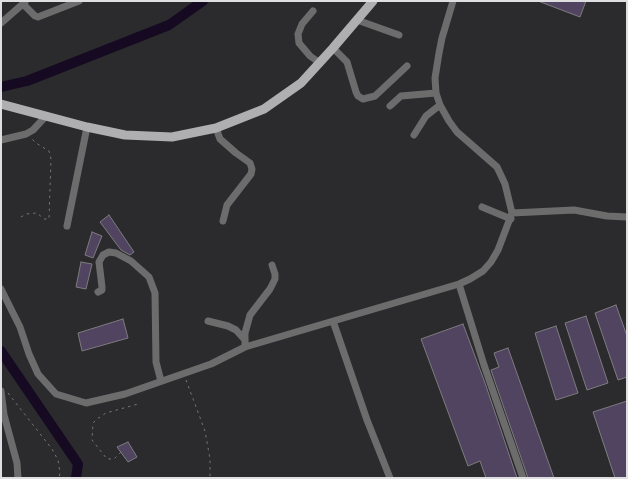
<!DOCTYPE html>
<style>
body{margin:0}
#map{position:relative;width:628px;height:479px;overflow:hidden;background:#2b2a2c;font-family:Signika,sans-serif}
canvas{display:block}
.frame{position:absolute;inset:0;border:2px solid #dfdee0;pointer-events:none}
</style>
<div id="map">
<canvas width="628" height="479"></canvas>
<div class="frame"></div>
</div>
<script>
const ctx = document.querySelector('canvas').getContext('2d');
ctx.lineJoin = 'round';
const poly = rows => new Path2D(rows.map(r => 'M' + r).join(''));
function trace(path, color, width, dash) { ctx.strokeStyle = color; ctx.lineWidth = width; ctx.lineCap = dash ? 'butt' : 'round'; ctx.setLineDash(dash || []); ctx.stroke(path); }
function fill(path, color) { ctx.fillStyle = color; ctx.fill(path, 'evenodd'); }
trace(poly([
 [1,87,27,81,169,25,203,1],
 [1,351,78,464,76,478]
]), '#160a22', 10);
const building = poly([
 [538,1,586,1,580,17,538,1],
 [109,215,134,252,130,255,121,250,100,222,109,215],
 [92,232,102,236,93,258,85,255,92,232],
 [81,262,92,264,86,289,76,287,81,262],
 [616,305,627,336,627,377,618,380,595,313,616,305],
 [586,316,608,383,587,390,565,323,586,316],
 [123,319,128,338,82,351,78,333,123,319],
 [463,324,485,383,517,478,486,478,480,461,468,466,421,339,463,324],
 [556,326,578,393,556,400,535,333,556,326],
 [508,348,554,478,528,478,491,370,499,367,494,353,508,348],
 [627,401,627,478,615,478,593,412,627,401],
 [128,442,137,457,128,462,117,447,128,442]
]);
fill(building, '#514460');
trace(building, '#7d7c7f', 1);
trace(poly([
 [21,217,26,214,37,213,44,219,49,219,51,159,49,151,36,143,31,138],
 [186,380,205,431,210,459,210,478],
 [8,393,52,449,58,460,60,473,59,478],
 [121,452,114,459,107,459,92,440,93,423,97,419,106,413,138,404]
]), '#777678', 1, [2.5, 4]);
trace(poly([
 [23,4,35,16,38,17,79,1],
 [313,11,302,24,298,34,299,43,310,56,320,63],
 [357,20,399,35],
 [1,23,25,2],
 [333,48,347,62,356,92,358,96,363,99,375,96,407,66],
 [390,106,401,96,436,93],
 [216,128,220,139,236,153,250,163,252,169,251,174,227,205,223,221],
 [414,135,426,116,440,105],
 [1,140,26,134,33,130,46,116],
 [482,207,511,219],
 [512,213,574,210,607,216,627,217],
 [67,226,87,127],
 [459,284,484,365,523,478],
 [1,289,20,327,29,354,38,374,56,394,86,403,125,394,211,364,245,347,459,284,470,279,483,271,491,262,498,250,512,213,505,184,497,167,457,132,449,121,440,105,436,93,435,78,439,53,442,38,453,1],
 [98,292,102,290,102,287,99,262,103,255,109,252,116,253,131,261,149,277,155,293,156,362,161,381],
 [208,321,228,326,236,330,245,340],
 [333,321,367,420,390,478],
 [245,347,245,333,250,315,270,289,275,279,275,274,272,265],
 [1,391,4,415,17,463,18,478]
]), '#6d6c6d', 7);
trace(poly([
 [1,104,87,127,125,135,172,137,216,128,264,109,301,83,333,48,373,1]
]), '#afaeb0', 9);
</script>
